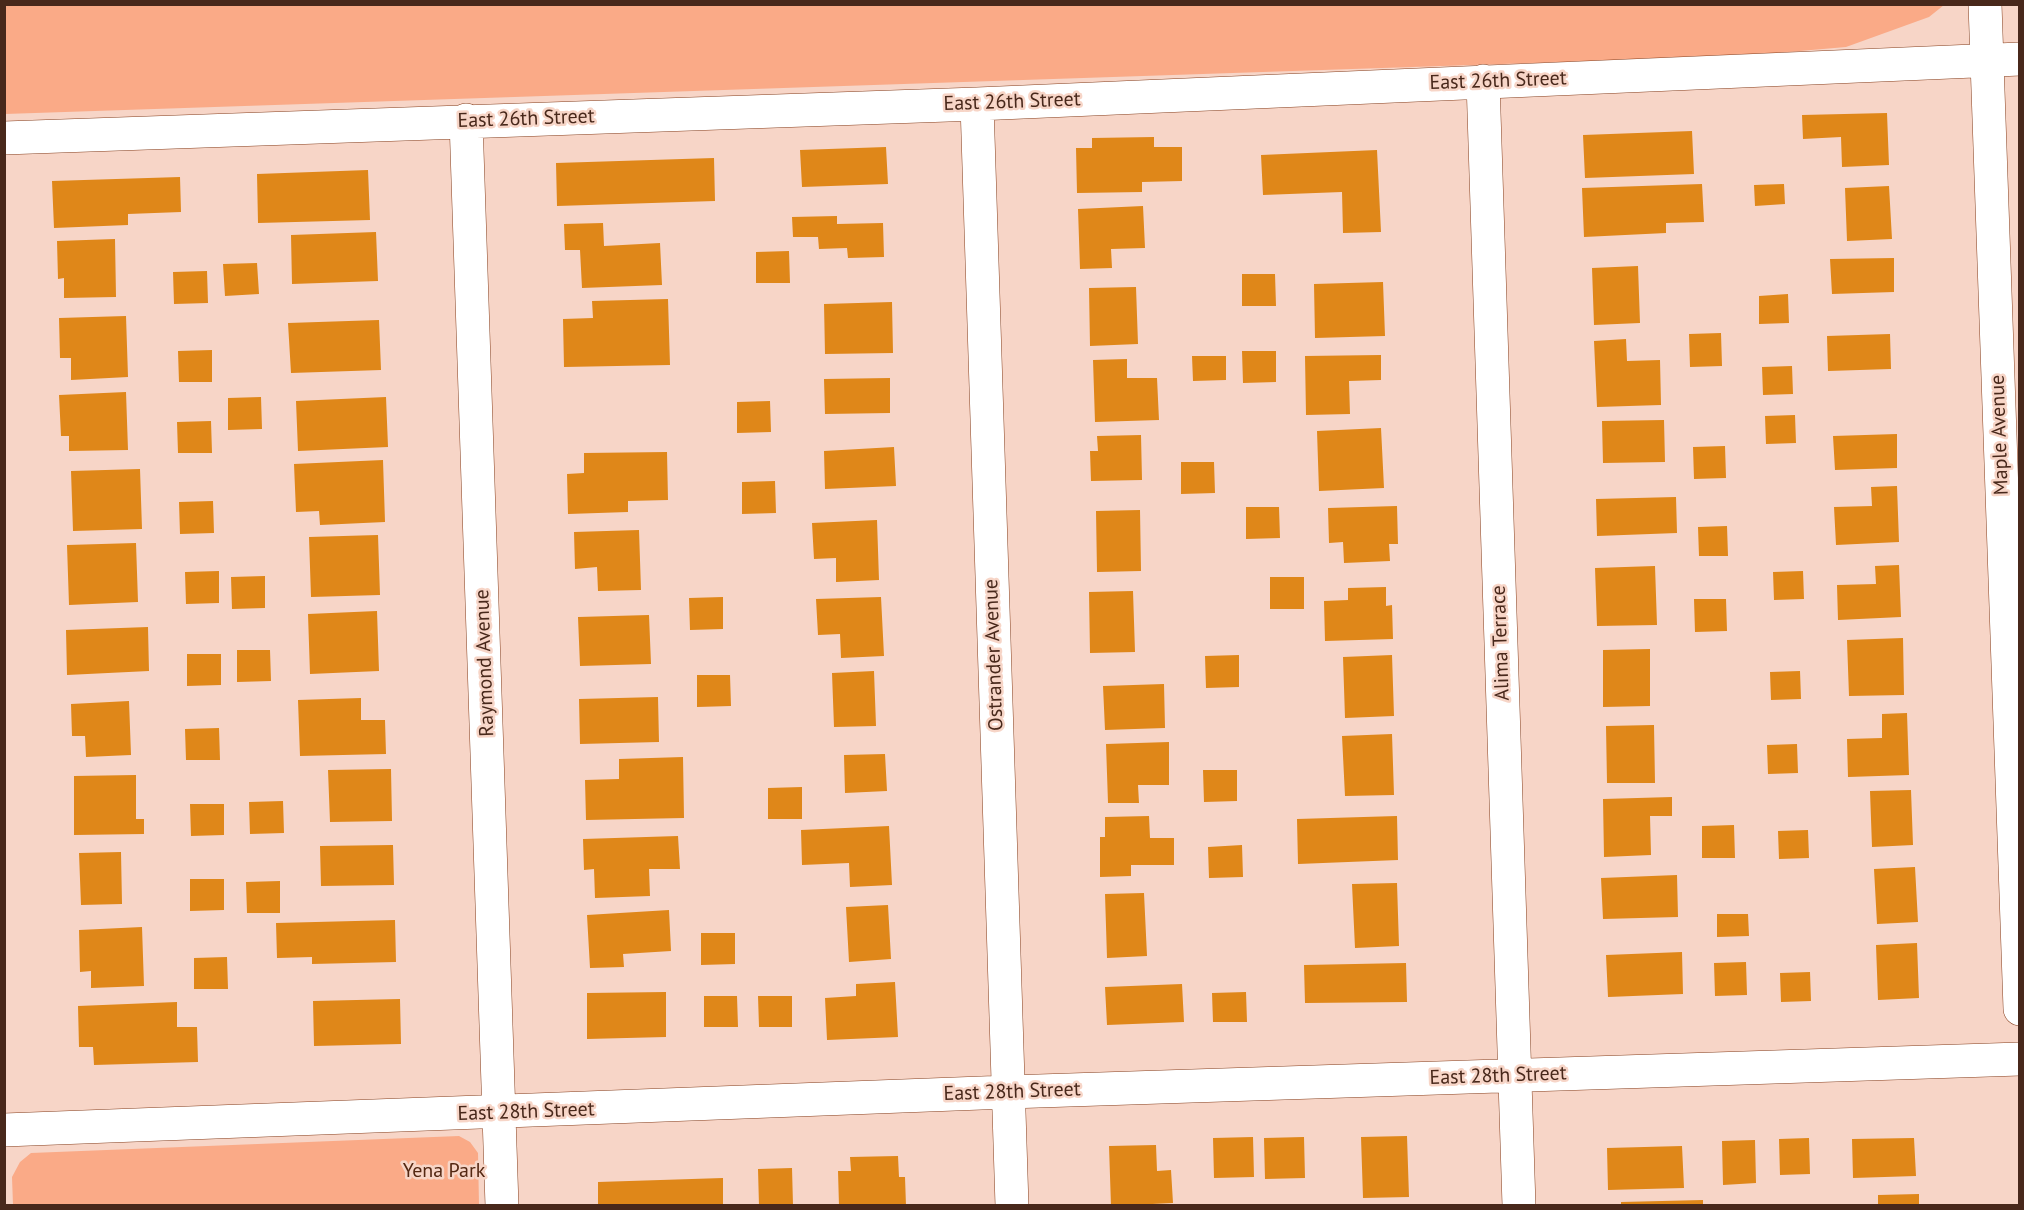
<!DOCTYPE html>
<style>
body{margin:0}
#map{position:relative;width:2024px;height:1210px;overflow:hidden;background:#f7d5c7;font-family:"PT Sans",sans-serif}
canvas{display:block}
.frame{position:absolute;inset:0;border:6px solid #48281b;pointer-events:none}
</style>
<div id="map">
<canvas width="2024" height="1210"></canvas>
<div class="frame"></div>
</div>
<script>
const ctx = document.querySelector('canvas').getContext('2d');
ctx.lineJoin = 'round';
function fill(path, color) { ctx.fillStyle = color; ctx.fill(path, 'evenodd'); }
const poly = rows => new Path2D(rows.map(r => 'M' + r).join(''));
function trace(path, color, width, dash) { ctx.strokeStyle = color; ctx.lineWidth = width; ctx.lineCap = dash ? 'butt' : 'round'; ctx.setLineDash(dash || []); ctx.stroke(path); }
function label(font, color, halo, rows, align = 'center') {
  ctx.font = font + ' "PT Sans",sans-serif'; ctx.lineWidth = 5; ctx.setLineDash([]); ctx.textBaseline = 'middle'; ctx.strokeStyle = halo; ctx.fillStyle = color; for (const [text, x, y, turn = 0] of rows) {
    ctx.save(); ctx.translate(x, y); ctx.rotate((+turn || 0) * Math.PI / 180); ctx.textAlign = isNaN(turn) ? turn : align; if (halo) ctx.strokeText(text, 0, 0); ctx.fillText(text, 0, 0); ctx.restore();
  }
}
fill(poly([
 [4,5,1944,5,1929,17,1846,47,1742,56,5,114],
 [459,1136,470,1142,478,1153,479,1205,13,1205,12,1177,20,1162,31,1153]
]), '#faaa87');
fill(poly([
 [1887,113,1889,165,1842,167,1841,137,1803,139,1802,115],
 [1692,131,1694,174,1585,178,1583,135],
 [1154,137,1154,147,1182,147,1182,181,1142,182,1142,192,1077,193,1076,148,1092,148,1092,138],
 [886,147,888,184,802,187,800,150],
 [1377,150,1381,232,1343,233,1342,192,1263,195,1261,155],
 [714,158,715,201,557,206,556,163],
 [368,170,370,220,258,223,257,174],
 [180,177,181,212,128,214,128,225,54,228,52,181],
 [1702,184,1704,222,1666,223,1666,233,1584,237,1582,188],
 [1784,184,1785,204,1755,206,1754,185],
 [1889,186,1892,239,1847,241,1845,188],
 [1143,206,1145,248,1111,249,1112,268,1080,269,1078,209],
 [837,216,837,224,883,223,884,257,848,258,847,248,819,249,818,237,793,237,792,217],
 [603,223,604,246,660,243,662,285,582,288,580,250,565,250,564,224],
 [376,232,378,281,292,284,291,235],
 [115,239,116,297,64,298,64,278,58,279,57,241],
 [789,251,790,283,756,283,756,252],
 [1894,258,1894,292,1832,294,1830,259],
 [257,263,259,294,225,296,223,264],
 [1638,266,1640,323,1594,325,1592,268],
 [207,271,208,303,174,304,173,272],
 [1242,274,1275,274,1276,306,1242,306],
 [1383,282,1385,336,1315,338,1314,284],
 [1136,287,1138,344,1090,346,1089,288],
 [1788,294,1789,323,1759,324,1759,296],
 [668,299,670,365,564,367,563,319,593,318,592,301],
 [892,302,893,353,825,354,824,304],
 [126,316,128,377,71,380,71,358,60,358,59,318],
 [379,320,381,370,291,373,288,323],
 [1721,333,1722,366,1690,367,1689,334],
 [1890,334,1891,369,1828,371,1827,336],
 [1626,339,1627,361,1660,360,1661,405,1597,407,1594,341],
 [212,350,212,382,179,382,178,351],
 [1242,351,1276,351,1276,382,1243,383],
 [1381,355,1381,380,1349,381,1350,414,1306,415,1305,356],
 [1192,356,1226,356,1226,380,1193,381],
 [1127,359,1127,378,1157,378,1159,420,1095,422,1093,360],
 [1792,366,1793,394,1763,395,1762,367],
 [890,378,890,413,825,414,824,379],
 [126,392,128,450,69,451,69,436,61,436,59,395],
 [261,397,262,429,228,430,228,398],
 [386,397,388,447,298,451,296,401],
 [770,401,771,432,737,433,737,402],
 [1795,415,1796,443,1766,444,1765,416],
 [1664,420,1665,462,1603,463,1602,421],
 [211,421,212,453,178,453,177,422],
 [1381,428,1384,488,1319,491,1317,431],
 [1897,434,1897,468,1835,470,1833,436],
 [1141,435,1142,480,1091,481,1090,451,1098,451,1097,436],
 [1725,446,1726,478,1694,479,1693,447],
 [894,447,896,486,825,489,824,451],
 [667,452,668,500,628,501,628,512,568,514,567,474,584,473,584,453],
 [383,460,385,522,320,525,319,511,296,512,294,464],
 [1181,462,1214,462,1215,493,1181,494],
 [140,469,142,529,73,531,71,471],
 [775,481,776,513,742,514,742,482],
 [1897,486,1899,542,1836,545,1834,507,1872,506,1871,487],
 [1676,497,1677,533,1597,536,1596,499],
 [213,501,214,533,180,534,179,502],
 [1397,506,1398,544,1389,544,1390,561,1344,563,1343,542,1329,543,1328,508],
 [1246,507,1279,507,1280,538,1246,539],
 [1140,510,1141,571,1097,572,1096,511],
 [877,520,879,580,836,582,836,558,814,559,812,523],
 [1727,526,1728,556,1699,556,1698,527],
 [639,530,641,590,598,591,597,567,575,569,574,532],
 [378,535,380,595,311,597,309,537],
 [136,543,138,602,69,605,67,545],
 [1899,565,1901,617,1838,620,1837,585,1876,584,1875,566],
 [1655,566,1657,625,1597,626,1595,568],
 [219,571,219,603,186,604,185,572],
 [1803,571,1804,599,1774,600,1773,572],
 [265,576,265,608,232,609,231,577],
 [1270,577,1304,577,1304,609,1270,609],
 [1386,587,1386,606,1392,605,1393,639,1325,641,1324,601,1348,600,1348,588],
 [1133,591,1135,652,1090,653,1089,592],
 [723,597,723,629,690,630,689,598],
 [881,597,884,656,841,658,840,634,818,635,816,599],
 [1694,599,1726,599,1727,631,1695,632],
 [377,611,379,671,310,674,308,614],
 [649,615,651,664,580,666,578,617],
 [148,627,149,671,67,675,66,630],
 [1903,638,1904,695,1849,696,1847,640],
 [1650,649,1650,706,1603,707,1603,650],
 [237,650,270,650,271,681,237,682],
 [187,654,221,654,221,685,187,686],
 [1239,655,1239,687,1206,688,1205,656],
 [1392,655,1394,716,1345,718,1343,657],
 [874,671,876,726,834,727,832,673],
 [1800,671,1801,699,1771,700,1770,672],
 [697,675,730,675,731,706,697,707],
 [1164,684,1165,728,1105,730,1103,686],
 [658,697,659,742,580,744,579,699],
 [361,698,361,720,385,720,386,754,300,756,298,700],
 [129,701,131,755,86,757,85,736,72,736,71,704],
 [1907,713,1909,775,1848,777,1847,739,1882,738,1882,714],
 [1654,725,1655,783,1607,783,1606,726],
 [219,728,220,760,186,760,185,729],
 [1392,734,1394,795,1345,796,1342,736],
 [1169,742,1169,785,1138,785,1139,803,1108,803,1106,744],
 [1797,744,1798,773,1768,774,1767,745],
 [885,754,887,791,845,793,844,755],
 [683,757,684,818,586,820,585,780,619,779,619,759],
 [391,769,392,821,330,822,328,770],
 [1203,770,1237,770,1237,801,1204,802],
 [136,775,136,819,144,819,144,834,74,835,74,776],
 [802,787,802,819,768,819,768,788],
 [1911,790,1913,845,1872,847,1870,791],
 [1672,797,1672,816,1650,816,1651,855,1604,857,1603,799],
 [283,801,284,833,250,834,249,802],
 [190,804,224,804,224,835,191,836],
 [1149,816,1150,838,1174,838,1174,865,1131,865,1131,876,1100,877,1100,837,1105,837,1105,817],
 [1397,816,1398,860,1298,864,1297,819],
 [1734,825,1735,858,1702,858,1702,826],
 [889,826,892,885,850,887,849,863,802,865,801,830],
 [1808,830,1809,858,1779,859,1778,831],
 [678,836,680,869,649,869,650,896,595,898,594,869,584,870,583,839],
 [393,845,394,885,321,886,320,846],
 [1242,845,1243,877,1209,878,1208,847],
 [121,852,122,904,81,905,79,853],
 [1915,867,1918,922,1877,924,1874,869],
 [1677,875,1678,917,1603,919,1601,878],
 [190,879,224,879,224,910,190,911],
 [280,881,280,913,247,913,246,882],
 [1397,883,1399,946,1355,948,1352,884],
 [1144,893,1147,956,1107,958,1105,894],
 [888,905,891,959,849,962,846,907],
 [669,910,671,951,623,954,624,967,590,968,587,915],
 [1717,914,1748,914,1749,936,1717,937],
 [395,920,396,962,312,964,312,957,277,958,276,923],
 [142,927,144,986,91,988,91,971,80,972,79,930],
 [701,933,735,933,735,964,701,965],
 [1917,943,1919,998,1878,1000,1876,945],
 [1682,952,1683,994,1608,997,1606,955],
 [227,957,228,989,194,989,194,958],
 [1746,962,1747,995,1715,996,1714,963],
 [1406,963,1407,1002,1305,1003,1304,965],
 [1810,972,1811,1001,1781,1002,1780,973],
 [895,982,898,1037,827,1040,825,998,856,996,856,984],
 [1182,984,1184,1022,1107,1025,1105,987],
 [666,992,666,1037,587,1039,587,993],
 [1246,992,1247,1022,1213,1022,1212,993],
 [704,996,737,996,738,1027,704,1027],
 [758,996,792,996,792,1027,759,1027],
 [400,999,401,1044,314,1046,313,1001],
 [177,1002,177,1027,197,1027,198,1062,94,1065,93,1047,79,1047,78,1006],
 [1407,1136,1409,1197,1363,1198,1361,1137],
 [1253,1137,1254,1177,1214,1178,1213,1138],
 [1304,1137,1305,1178,1265,1179,1264,1138],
 [1809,1138,1810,1174,1780,1175,1779,1139],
 [1914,1138,1916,1176,1853,1178,1852,1139],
 [1755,1140,1756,1183,1723,1185,1722,1141],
 [1156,1145,1157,1171,1171,1170,1173,1203,1111,1206,1109,1146],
 [1682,1146,1684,1188,1608,1190,1607,1148],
 [898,1156,899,1177,905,1177,906,1206,839,1206,838,1171,851,1171,850,1157],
 [792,1168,793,1205,759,1206,758,1169],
 [723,1178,723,1206,598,1206,598,1182],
 [1919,1194,1919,1206,1878,1206,1878,1195],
 [1703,1200,1703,1206,1621,1206,1621,1202]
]), '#df8719');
const minor = poly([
 [1985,4,2020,1009],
 [1483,81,1519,1206],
 [977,104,1012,1206],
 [466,120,502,1206],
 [4,138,977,104,2020,59],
 [4,1130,1008,1092,2020,1059]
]);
trace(minor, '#87401f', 34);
trace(minor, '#fff', 33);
label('20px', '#48281b', '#f7d5c7', [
 ["East 26th Street",1498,81,-2],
 ["East 26th Street",1012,102,-2],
 ["East 26th Street",526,119,-2],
 ["Maple Avenue",2000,435,-92],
 ["Alima Terrace",1501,643,-92],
 ["Ostrander Avenue",994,655,-92],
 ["Raymond Avenue",485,663,-92],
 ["East 28th Street",1498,1076,-2],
 ["East 28th Street",1012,1092,-2],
 ["East 28th Street",526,1112,-2]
]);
label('20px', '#532712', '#f7d5c7', [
 ["Yena Park",444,1171]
]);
</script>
